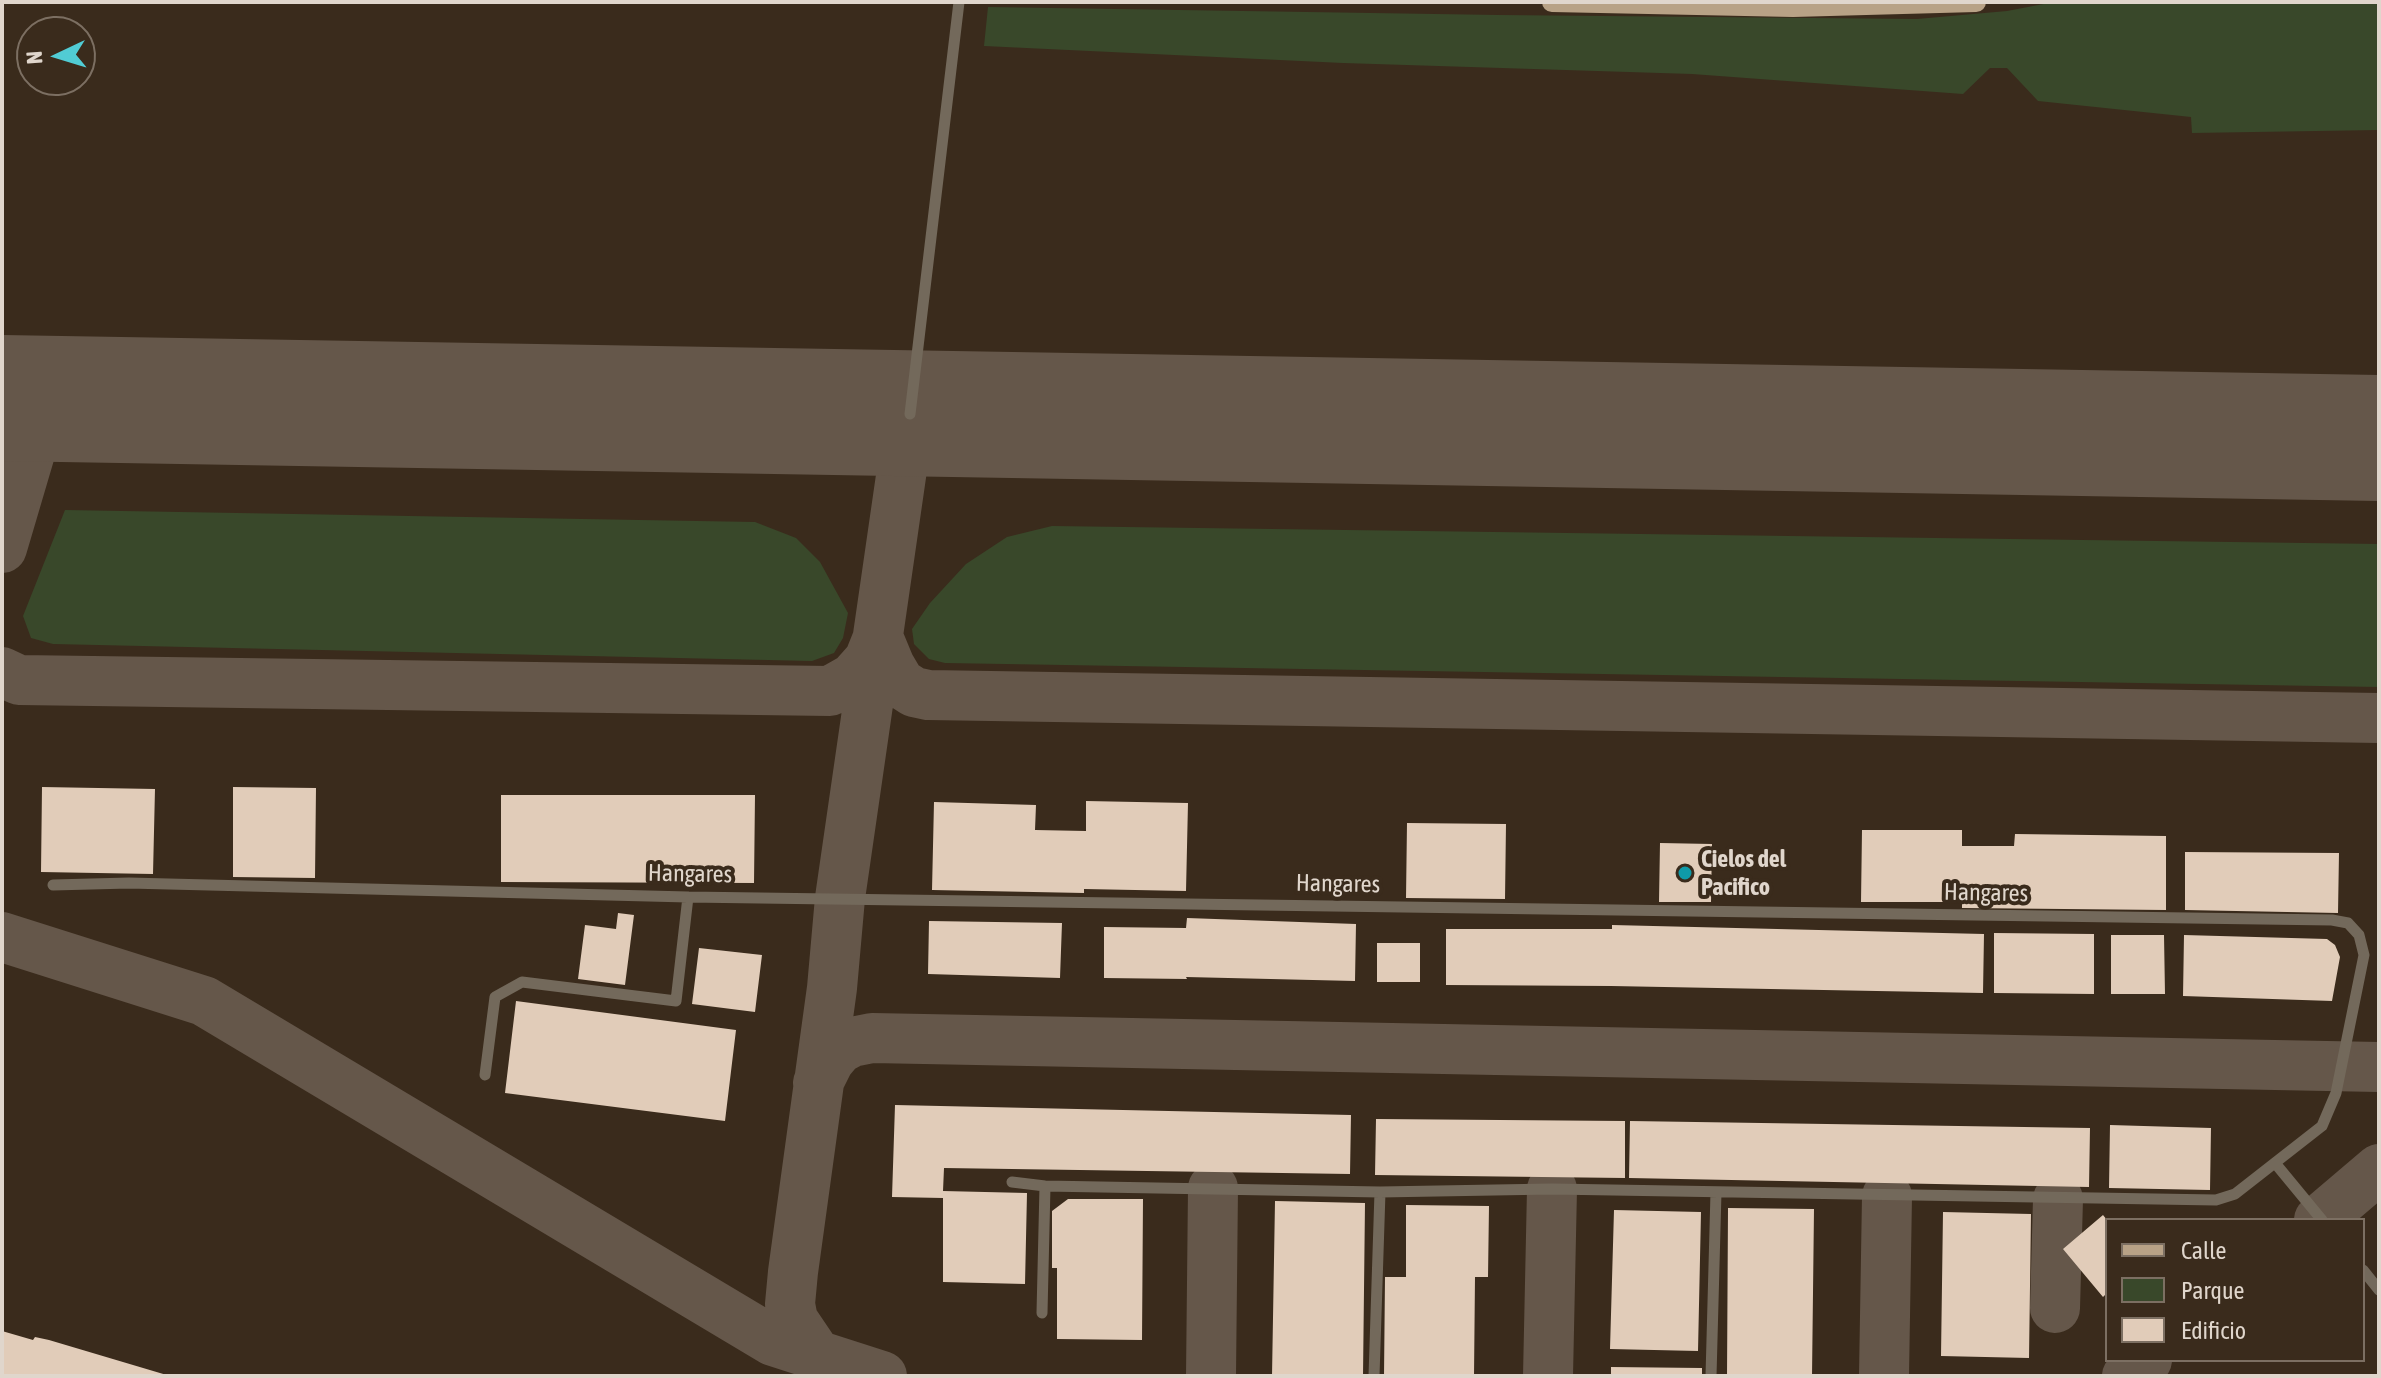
<!DOCTYPE html>
<style>
body{margin:0}
#map{position:relative;width:2381px;height:1378px;overflow:hidden;background:#3a2b1c;font-family:"Asap Condensed",sans-serif}
canvas{display:block}
.frame{position:absolute;inset:0;border:4px solid #e0d6cc;pointer-events:none}
.legend{position:absolute;left:2105px;top:1218px;width:260px;height:144px;box-sizing:border-box;background:#3a2b1c;border:2px solid #7c6f62;margin:0;padding:10px 14px;list-style:none;font-size:24px;color:#e0d6cc}
.legend li{display:flex;align-items:center;gap:16px;height:40px}
.legend b{width:40px;border:2px solid #7c6f62}
.north{position:absolute;left:16px;top:16px;width:80px;height:80px;box-sizing:border-box;background:#3a2b1c;border:2px solid #7c6f62;border-radius:50%;rotate:266deg;font-size:22px;font-weight:700;line-height:32px;text-align:center;color:#e0d6cc}
.north::after{content:'';display:block;margin:auto;width:28px;height:36px;background:#51ccd4;clip-path:polygon(50% 0,100% 100%,50% 72%,0 100%)}
</style>
<div id="map">
<canvas width="2381" height="1378"></canvas>
<div class="frame"></div>
<ul class="legend">
<li><b style="height:10px;background:#b8a286"></b>Calle</li>
<li><b style="height:22px;background:#39482a"></b>Parque</li>
<li><b style="height:22px;background:#e1ccb9"></b>Edificio</li>
</ul>
<div class="north">N</div>
</div>
<script>
const ctx = document.querySelector('canvas').getContext('2d');
ctx.lineJoin = 'round';
function fill(path, color) { ctx.fillStyle = color; ctx.fill(path, 'evenodd'); }
const poly = rows => new Path2D(rows.map(r => 'M' + r).join(''));
function trace(path, color, width, dash) { ctx.strokeStyle = color; ctx.lineWidth = width; ctx.lineCap = dash ? 'butt' : 'round'; ctx.setLineDash(dash || []); ctx.stroke(path); }
function label(font, color, halo, rows, align = 'center') {
  ctx.font = font + ' "Asap Condensed",sans-serif'; ctx.lineWidth = 8; ctx.setLineDash([]); ctx.textBaseline = 'middle'; ctx.strokeStyle = halo; ctx.fillStyle = color; for (const [text, x, y, turn = 0] of rows) {
    ctx.save(); ctx.translate(x, y); ctx.rotate((+turn || 0) * Math.PI / 180); ctx.textAlign = isNaN(turn) ? turn : align; if (halo) ctx.strokeText(text, 0, 0); ctx.fillText(text, 0, 0); ctx.restore();
  }
}
fill(poly([
 [2054,2,2379,2,2379,130,2192,133,2191,117,2038,101,2007,68,1990,68,1963,94,1692,74,1343,63,984,46,988,7,1499,15,1917,19,2007,11],
 [65,510,755,522,796,538,820,562,848,613,843,638,834,653,812,661,53,644,31,638,23,616],
 [1052,526,2379,544,2379,687,945,663,929,659,914,644,912,629,930,603,966,564,1007,537]
]), '#39482a');
trace(poly([
 [2,548,46,399],
 [878,637,890,666,900,683,914,692,928,695,2379,718],
 [2,672,19,680,830,691,853,678,869,660,877,640],
 [2,937,204,1001,773,1341,882,1376],
 [818,1083,829,1061,839,1049,852,1042,872,1038,2379,1067],
 [2319,1220,2379,1169],
 [2055,1308,2058,1199],
 [818,1357,793,1320,790,1304,793,1272,832,988,840,898,910,414],
 [1211,1376,1213,1188],
 [1548,1376,1552,1189],
 [1884,1376,1887,1196],
 [2127,1376,2147,1360]
]), '#65574a', 50);
trace(poly([
 [2,398,2379,438]
]), '#65574a', 126);
fill(poly([
 [42,787,155,789,153,874,41,872],
 [233,787,316,788,315,878,233,877],
 [501,795,755,795,754,883,501,882],
 [1086,801,1188,803,1186,891,1084,889,1084,893,932,890,934,802,1036,805,1035,830,1086,831],
 [1407,823,1506,824,1505,899,1406,898],
 [1862,830,1962,830,1962,846,2014,846,2015,834,2166,836,2166,910,1962,908,1962,902,1861,902],
 [1660,843,1712,844,1711,902,1659,902],
 [2185,852,2339,853,2338,913,2185,910],
 [618,913,634,915,625,985,578,979,585,925,616,929],
 [1187,918,1356,924,1355,981,1186,977,1187,979,1104,978,1104,927,1186,928],
 [929,921,1062,923,1060,978,928,974],
 [1612,925,1984,934,1983,993,1611,986,1446,985,1446,929,1612,929],
 [1994,933,2094,934,2094,994,1994,993],
 [2111,935,2164,935,2165,994,2111,994],
 [2184,935,2327,939,2335,945,2340,957,2332,1001,2183,996],
 [1377,943,1420,943,1420,982,1377,982],
 [699,948,762,955,755,1012,692,1004],
 [516,1001,736,1030,725,1121,505,1093],
 [895,1105,1351,1115,1350,1174,944,1168,943,1191,1027,1193,1025,1284,943,1282,943,1198,892,1197],
 [1376,1119,1625,1121,1625,1178,1375,1175],
 [1630,1121,2090,1128,2089,1187,1629,1178],
 [2110,1125,2211,1128,2210,1190,2109,1188],
 [1068,1199,1143,1199,1142,1340,1057,1339,1057,1268,1052,1268,1052,1211],
 [1275,1201,1365,1203,1363,1376,1272,1376],
 [1406,1205,1489,1206,1488,1277,1475,1277,1474,1376,1384,1376,1385,1277,1406,1277],
 [1728,1208,1814,1209,1812,1376,1727,1376],
 [1614,1210,1701,1212,1698,1351,1610,1349],
 [1943,1212,2031,1214,2029,1358,1941,1356],
 [2103,1215,2107,1220,2107,1293,2103,1297,2063,1249],
 [2,1331,33,1340,35,1337,49,1340,170,1376,2,1376],
 [1611,1367,1702,1368,1702,1376,1611,1376]
]), '#e1ccb9');
trace(poly([
 [910,414,959,2],
 [53,885,129,883,688,897,2332,920,2348,923,2359,935,2364,955,2336,1093,2322,1126,2235,1194,2216,1200,1552,1189,1380,1192,1045,1186,1012,1182],
 [485,1075,495,997,522,982,676,1001,688,897],
 [2275,1163,2322,1220],
 [2363,1270,2379,1290],
 [1042,1313,1045,1186],
 [1374,1376,1380,1192],
 [1711,1376,1716,1192]
]), '#73695b', 11);
trace(poly([
 [1552,2,1793,7,1976,2]
]), '#b8a286', 20);
for (const [x, y, r, color] of [
 [1685,873,8,"#0f9aa8"]
]) { const dot = new Path2D(); dot.arc(x, y, r, 0, 2 * Math.PI); ctx.fillStyle = color; ctx.fill(dot); trace(dot, '#3a2b1c', 3); }
label('bold 24px', '#e0d6cc', '#3a2b1c', [
 ["Cielos del",1701,859],
 ["Pacifico",1701,887]
], 'left');
label('24px', '#e0d6cc', '#3a2b1c', [
 ["Hangares",690,874,1],
 ["Hangares",1338,884,1],
 ["Hangares",1986,893,1]
]);
</script>
